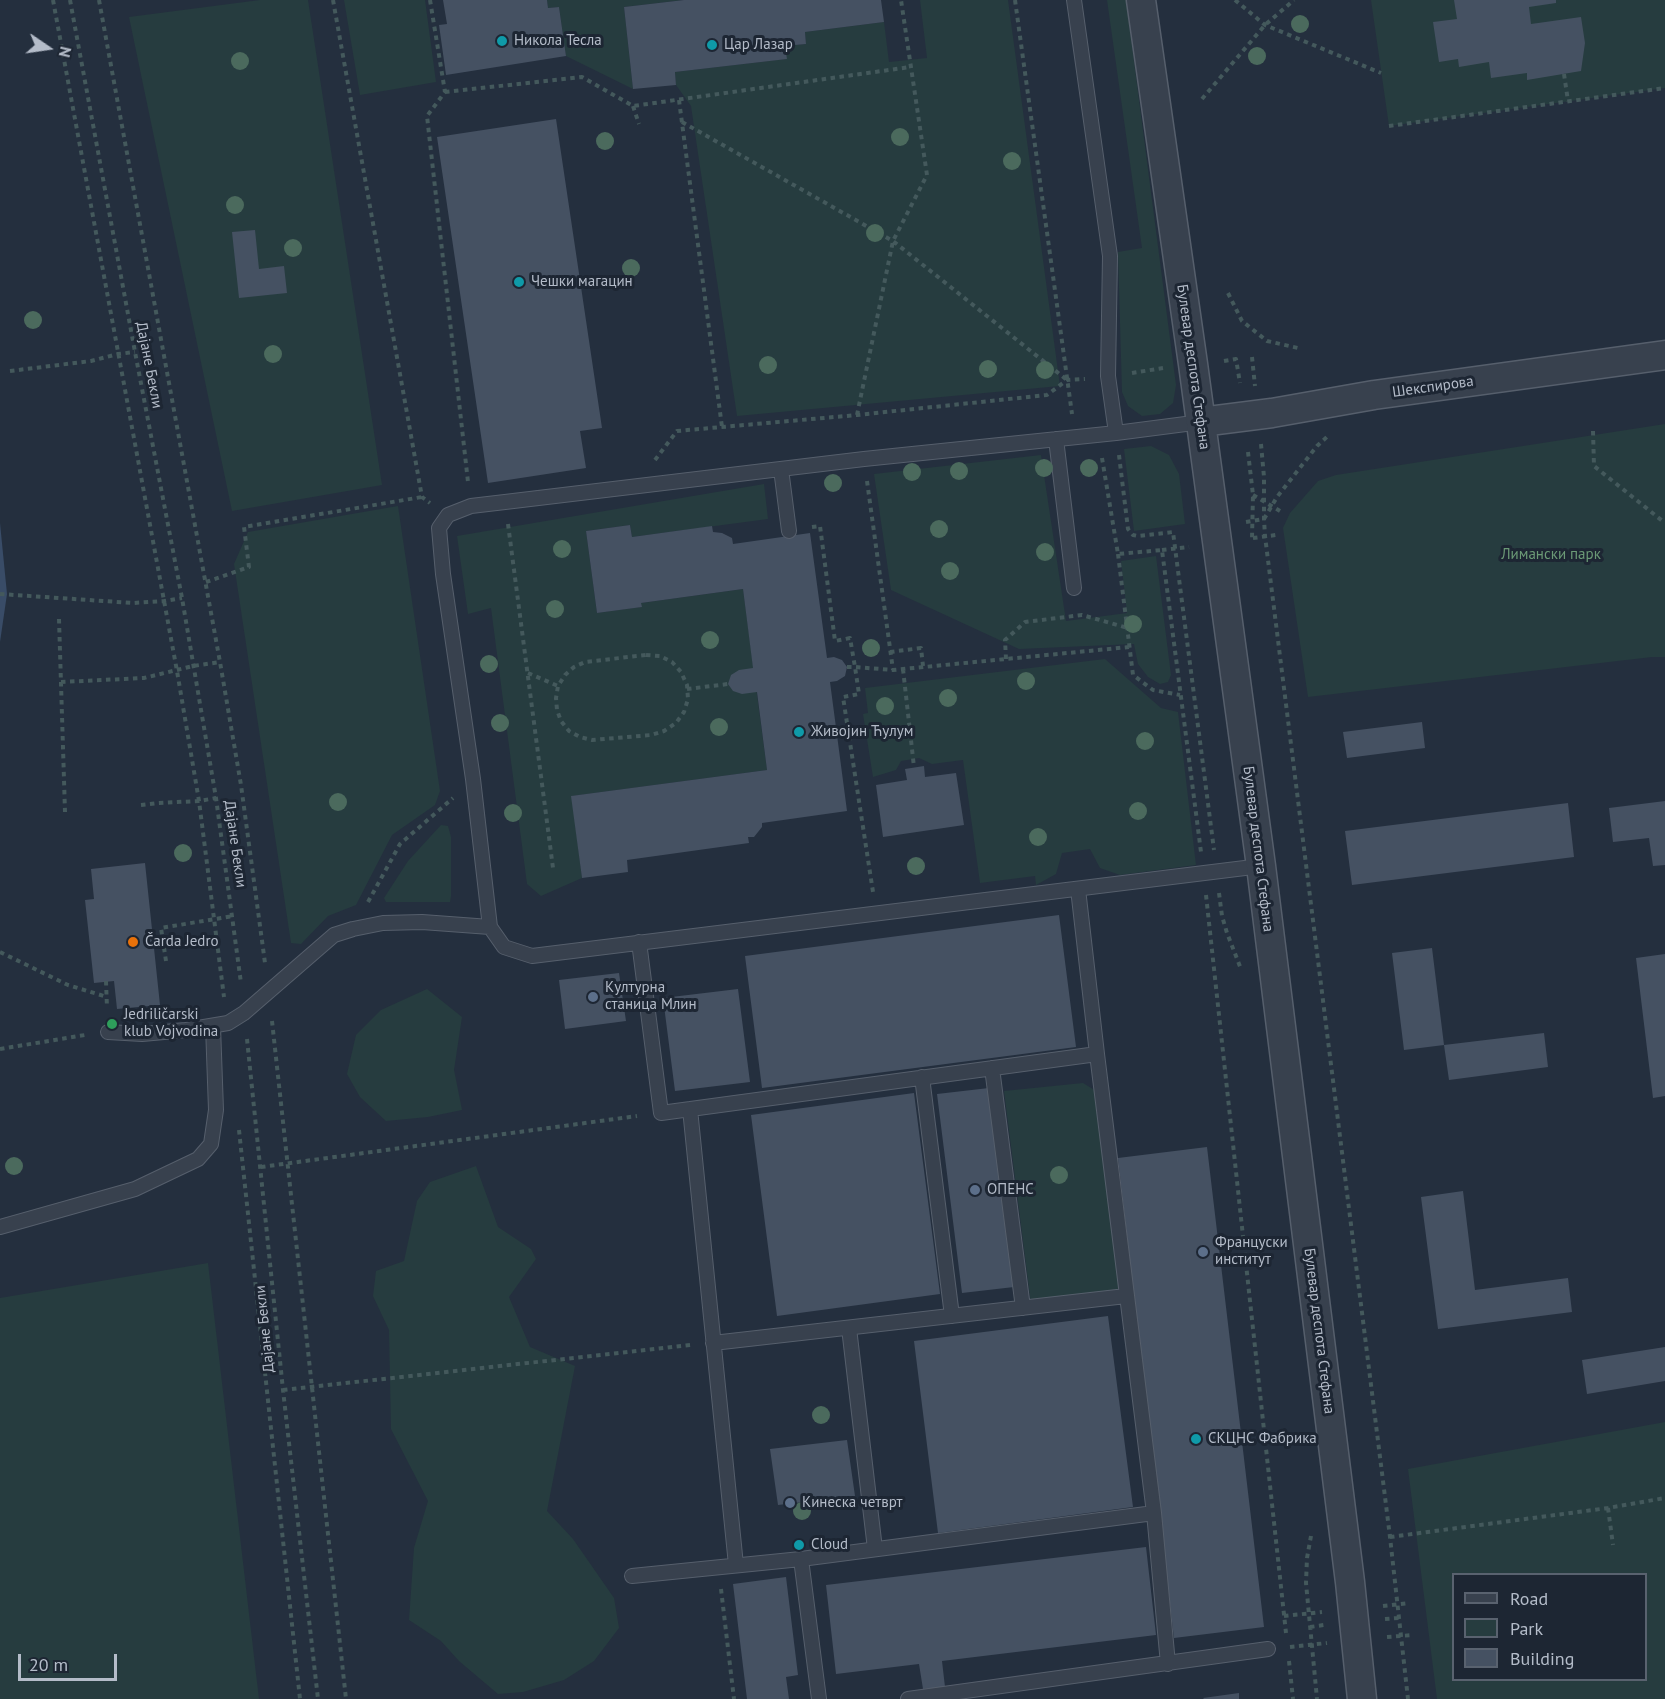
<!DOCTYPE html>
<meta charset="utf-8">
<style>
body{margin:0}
#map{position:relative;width:1665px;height:1699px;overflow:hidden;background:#242f3e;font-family:"PT Sans",sans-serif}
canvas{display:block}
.legend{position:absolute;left:1452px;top:1573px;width:195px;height:108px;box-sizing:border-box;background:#1d2633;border:2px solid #59626f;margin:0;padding:8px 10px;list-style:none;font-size:18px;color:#b4bcc9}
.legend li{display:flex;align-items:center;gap:12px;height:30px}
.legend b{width:30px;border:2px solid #59626f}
.north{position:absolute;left:18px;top:18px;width:60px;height:60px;-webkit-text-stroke:4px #1d2633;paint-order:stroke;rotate:103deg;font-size:16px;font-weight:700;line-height:24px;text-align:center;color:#b4bcc9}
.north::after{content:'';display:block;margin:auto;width:21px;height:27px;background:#b4bcc9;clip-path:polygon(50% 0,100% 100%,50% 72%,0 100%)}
.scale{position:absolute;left:18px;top:1654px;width:99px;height:27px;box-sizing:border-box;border:3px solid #b4bcc9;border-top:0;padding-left:8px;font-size:18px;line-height:21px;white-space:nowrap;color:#b4bcc9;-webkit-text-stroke:4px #1d2633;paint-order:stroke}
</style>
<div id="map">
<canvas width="1665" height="1699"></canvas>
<ul class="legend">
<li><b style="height:8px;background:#38414e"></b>Road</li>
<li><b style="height:16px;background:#263c3f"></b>Park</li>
<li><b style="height:16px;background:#455162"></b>Building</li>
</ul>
<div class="north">N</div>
<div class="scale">20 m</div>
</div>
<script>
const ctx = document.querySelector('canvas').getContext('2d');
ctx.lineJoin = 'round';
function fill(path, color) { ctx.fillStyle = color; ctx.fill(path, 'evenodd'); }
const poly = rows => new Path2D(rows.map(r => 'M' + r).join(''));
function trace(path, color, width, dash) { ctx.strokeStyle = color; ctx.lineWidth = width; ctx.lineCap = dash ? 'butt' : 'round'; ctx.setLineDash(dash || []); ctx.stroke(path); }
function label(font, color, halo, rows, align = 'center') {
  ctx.font = font + ' "PT Sans",sans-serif'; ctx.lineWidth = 6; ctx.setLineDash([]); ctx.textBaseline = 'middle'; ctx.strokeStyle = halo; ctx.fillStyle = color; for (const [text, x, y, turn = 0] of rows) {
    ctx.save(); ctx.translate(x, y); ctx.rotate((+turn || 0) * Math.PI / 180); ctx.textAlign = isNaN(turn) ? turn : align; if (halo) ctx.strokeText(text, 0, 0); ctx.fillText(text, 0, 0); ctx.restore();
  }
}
fill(poly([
 [260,0,308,0,382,485,232,511,129,17],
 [344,0,425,0,436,82,360,95],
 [547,0,684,0,624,7,633,89,566,56,559,7,548,8],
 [920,0,1008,0,1060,386,737,416,691,106,676,85,675,72,786,59,785,46,806,44,805,32,884,22,889,62,927,58],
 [1107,0,1126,0,1176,385,1173,403,1160,414,1142,416,1128,406,1122,392,1118,252,1142,248],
 [1371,0,1665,0,1665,88,1389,126],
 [1665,424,1665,657,1652,657,1308,697,1283,528,1290,513,1318,481,1336,475],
 [1151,446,1169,455,1179,474,1185,524,1134,531,1124,449],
 [1041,455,1066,621,1127,613,1121,561,1156,556,1171,675,1168,682,1160,684,1148,677,1138,664,1134,644,1019,649,891,590,874,474],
 [764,484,768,519,632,537,630,525,586,531,597,613,641,607,641,603,743,589,767,770,572,796,582,878,541,896,527,884,491,608,468,614,457,536],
 [398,506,440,791,435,805,392,835,356,905,328,916,301,944,291,943,234,564,248,532],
 [1105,659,1161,708,1178,712,1196,865,1120,875,1100,868,1090,849,1062,853,1056,874,1036,885,1035,876,980,883,963,760,932,764,919,758,901,761,896,770,873,777,863,714,868,713,865,688],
 [441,825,448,826,451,837,451,896,450,902,386,902,384,898,408,861],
 [427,989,462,1017,454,1070,462,1110,428,1117,386,1121,360,1097,347,1074,356,1035,381,1010],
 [1083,1083,1096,1091,1119,1290,1031,1304,1004,1091],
 [476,1166,498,1227,531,1249,536,1259,509,1297,530,1347,575,1366,547,1511,573,1539,614,1598,619,1628,594,1661,564,1680,523,1692,498,1694,459,1661,441,1641,409,1620,414,1548,428,1501,391,1429,389,1330,373,1296,376,1271,404,1261,417,1201,430,1182],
 [208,1263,259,1699,0,1699,0,1298],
 [1665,1422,1665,1699,1437,1699,1408,1469],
 [1454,1574,1646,1574,1646,1680,1454,1680]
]), '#263c3f');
fill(poly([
 [0,523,7,594,0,642]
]), '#394c67');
fill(poly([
 [443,0,547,0,548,8,559,7,566,56,446,75,439,25,447,24],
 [684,0,881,0,884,22,805,32,806,44,785,46,787,59,675,72,676,85,633,89,624,7],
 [1454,0,1556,0,1556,3,1529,7,1531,24,1581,17,1585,43,1581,71,1527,80,1527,73,1491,78,1489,62,1459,67,1458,59,1439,62,1433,22,1457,19],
 [556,119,602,428,580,431,586,468,488,483,437,137],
 [255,230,259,269,284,266,287,293,239,298,232,232],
 [630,525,632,537,712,526,713,532,722,533,732,538,733,544,810,533,827,658,834,657,842,660,847,667,845,676,837,681,830,682,847,811,762,823,762,827,754,837,748,837,749,843,627,860,628,872,582,878,571,796,767,770,757,692,742,694,733,691,728,684,731,675,739,670,753,668,743,589,641,603,642,607,597,613,586,531],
 [1422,722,1425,748,1347,758,1343,732],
 [924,766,925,777,956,773,964,825,883,837,876,785,907,780,905,769],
 [1665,801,1665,865,1653,866,1649,838,1613,842,1609,808],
 [1568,803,1574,857,1352,885,1345,831],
 [145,863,160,1005,117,1009,114,981,94,983,85,900,94,899,91,869],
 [1059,915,1076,1047,762,1088,745,956],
 [1432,948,1444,1045,1404,1050,1392,953],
 [1665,954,1665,1096,1653,1098,1636,958],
 [619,973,626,1021,565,1029,559,980],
 [738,989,750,1082,675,1091,663,998],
 [1544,1033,1548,1067,1449,1080,1444,1045],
 [989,1088,1014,1287,962,1293,937,1094],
 [914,1093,940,1294,777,1316,751,1115],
 [1207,1147,1264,1627,1174,1638,1118,1158],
 [1463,1191,1475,1290,1568,1278,1572,1312,1438,1329,1421,1197],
 [1108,1316,1133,1507,938,1533,914,1341],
 [1665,1347,1665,1381,1587,1394,1582,1360],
 [847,1440,855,1496,778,1505,770,1449],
 [1146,1547,1156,1635,942,1661,945,1687,923,1689,919,1664,836,1674,826,1585],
 [786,1577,798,1675,786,1677,789,1699,747,1699,733,1584],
 [1239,1693,1239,1699,1204,1699,1203,1698]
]), '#455162');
const service = poly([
 [1074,0,1110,256,1108,376,1116,433],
 [1201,422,1116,433,864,459,505,502,471,506,448,515,439,528,443,574,473,779,490,927,504,947,532,956,1261,866],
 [1056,439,1074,588],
 [781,469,789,531],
 [1078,889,1097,1054],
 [639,942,661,1113,1097,1054,1154,1513,1168,1664],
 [108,1032,142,1034,186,1030,228,1023,244,1013,334,935,353,929,383,923,422,922,490,927],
 [992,1068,1023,1308],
 [922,1077,952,1316],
 [690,1109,736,1565],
 [0,1227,135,1189,198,1159,211,1144,216,1110,213,1026],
 [849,1328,875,1549],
 [713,1343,1126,1296],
 [801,1559,819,1699],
 [632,1576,801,1559,1154,1513],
 [908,1699,1268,1649]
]);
const minor = poly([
 [1141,0,1193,364,1261,866,1350,1582,1362,1699],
 [1201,422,1272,413,1374,395,1665,355]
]);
trace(service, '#565f6c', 16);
trace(minor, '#565f6c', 31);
trace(poly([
 [53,0,177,671,199,801,224,997],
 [70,0,135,352,182,598,216,798,241,983],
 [99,0,220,662,241,785,265,963],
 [333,0,422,497,430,503],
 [430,0,445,92,427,116,468,482],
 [1015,0,1072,414],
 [1235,0,1265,25,1381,73],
 [1564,74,1568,101],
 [445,92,582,77,633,106,910,67],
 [1202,99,1265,25,1294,0],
 [679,100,722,427],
 [633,106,639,124],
 [682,122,893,241,1067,380],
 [1389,126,1665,88],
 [1228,293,1242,321,1267,341,1298,348],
 [1252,357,1255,386],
 [1224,361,1236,359,1240,383],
 [10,371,91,361,118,354,135,352],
 [1132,373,1163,368],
 [857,415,893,241,927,175,901,0],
 [1593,431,1594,466,1665,523],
 [1261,444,1264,477,1264,519,1265,536,1390,1537,1408,1699],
 [1248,452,1253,495,1252,538],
 [1119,455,1128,529,1133,535,1138,536,1173,532,1214,850],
 [1102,458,1118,554,1162,550,1201,852],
 [655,460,677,431,857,415,1047,395,1067,380,1085,379],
 [867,481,893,670],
 [1253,495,1280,511],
 [1264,519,1277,497,1317,446,1329,435],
 [1246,522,1264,519],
 [508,524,553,868],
 [812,527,820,526,835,641,850,638,855,667,859,694,843,697,873,892],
 [1253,538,1276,535],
 [1162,550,1189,547],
 [1118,554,1133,675,1153,690,1180,695],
 [206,582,249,567,244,527,422,497],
 [0,594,133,603,164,601,182,598],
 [59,619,65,812],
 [890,652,921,648,923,666],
 [646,655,660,656,672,662,681,672,687,685,688,699,684,712,676,723,664,731,651,735,592,740,580,737,569,731,561,721,557,710,556,698,558,686,565,675,574,667,585,662,646,655],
 [1006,659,1005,640,1025,622,1082,615,1128,628],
 [847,667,855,667,893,670,1129,647],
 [903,669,914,767],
 [528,673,558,686],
 [61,682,144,678,193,666,220,662],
 [687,689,728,684],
 [141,805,158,803,199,801,216,798],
 [1219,893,1222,916,1227,933,1241,969],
 [1206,895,1286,1633],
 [368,902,400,844,453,798],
 [0,952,68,985,107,997],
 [166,961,161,928,233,916],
 [106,981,107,1008],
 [272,1021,346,1699],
 [247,1039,283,1390,318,1699],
 [0,1049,85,1035],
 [239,1130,300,1699],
 [261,1167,637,1116],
 [283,1390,691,1345],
 [1608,1508,1613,1545],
 [1311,1536,1307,1558,1306,1583,1317,1699],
 [1390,1537,1608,1508,1665,1498],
 [721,1589,734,1699],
 [1383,1606,1409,1603],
 [1284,1616,1322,1612],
 [1385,1619,1399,1618],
 [1310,1627,1324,1625],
 [1387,1637,1413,1635],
 [1290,1647,1327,1643],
 [1289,1661,1293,1699]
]), '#44595c', 4, [4.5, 4.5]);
trace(service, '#38414e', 14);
trace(minor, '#38414e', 28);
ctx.fillStyle = '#4b6a5d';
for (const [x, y] of [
 [1300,24],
 [1257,56],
 [240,61],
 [900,137],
 [605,141],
 [1012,161],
 [235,205],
 [875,233],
 [293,248],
 [631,268],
 [33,320],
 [273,354],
 [768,365],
 [988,369],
 [1045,370],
 [1044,468],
 [1089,468],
 [959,471],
 [912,472],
 [833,483],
 [939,529],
 [562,549],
 [1045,552],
 [950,571],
 [555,609],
 [1133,624],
 [710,640],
 [871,648],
 [489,664],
 [1026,681],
 [948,698],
 [885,706],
 [500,723],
 [719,727],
 [1145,741],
 [338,802],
 [1138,811],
 [513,813],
 [1038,837],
 [183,853],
 [916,866],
 [14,1166],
 [1059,1175],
 [821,1415],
 [802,1511]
]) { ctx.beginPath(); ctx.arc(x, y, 9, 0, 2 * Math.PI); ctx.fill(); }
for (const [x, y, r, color] of [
 [502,41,6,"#0f9aa8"],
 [712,45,6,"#0f9aa8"],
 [519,282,6,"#0f9aa8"],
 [799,732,6,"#0f9aa8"],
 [133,942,6,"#e8710a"],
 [593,997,6,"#5c6f8a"],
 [112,1024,6,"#2e9e5b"],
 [975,1190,6,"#5c6f8a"],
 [1203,1252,6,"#5c6f8a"],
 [1196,1439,6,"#0f9aa8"],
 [790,1503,6,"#5c6f8a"],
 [799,1545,6,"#0f9aa8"]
]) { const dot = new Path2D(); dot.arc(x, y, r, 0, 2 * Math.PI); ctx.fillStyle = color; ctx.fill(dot); trace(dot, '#1d2633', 2); }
label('15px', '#b4bcc9', '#1d2633', [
 ["Никола Тесла",514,41],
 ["Цар Лазар",724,45],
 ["Чешки магацин",531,282],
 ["Живојин Ћулум",811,732],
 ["Čarda Jedro",145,942],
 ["Културна",605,988],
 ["станица Млин",605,1005],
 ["Jedriličarski",124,1015],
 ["klub Vojvodina",124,1032],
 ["ОПЕНС",987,1190],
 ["Француски",1215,1243],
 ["институт",1215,1260],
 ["СКЦНС Фабрика",1208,1439],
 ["Кинеска четврт",802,1503],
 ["Cloud",811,1545]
], 'left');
label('15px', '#b4bcc9', '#1d2633', [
 ["Дајане Бекли",149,365,79],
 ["Булевар деспота Стефана",1193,367,82],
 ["Шекспирова",1433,387,-8],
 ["Дајане Бекли",235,844,82],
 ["Булевар деспота Стефана",1258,849,83],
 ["Дајане Бекли",265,1329,-96],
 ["Булевар деспота Стефана",1319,1331,83]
]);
label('15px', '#6b9a76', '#1d2633', [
 ["Лимански парк",1551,555]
]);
</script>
